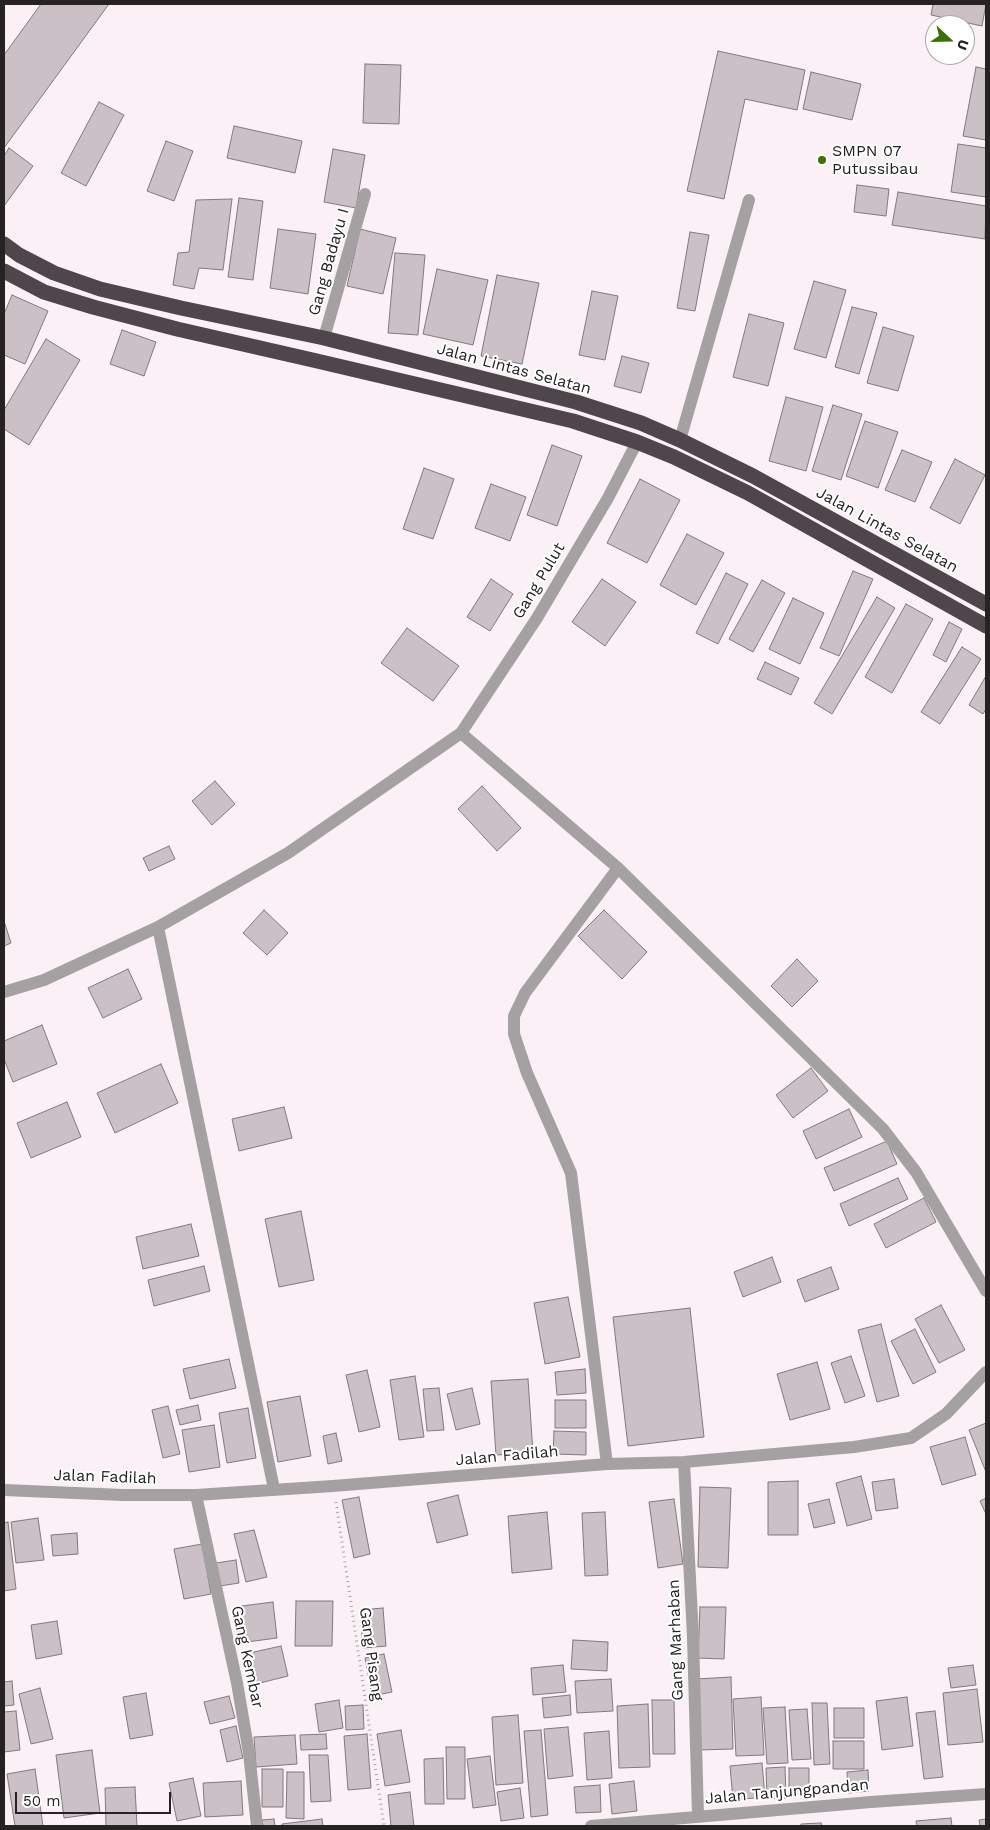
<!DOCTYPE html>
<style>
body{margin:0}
#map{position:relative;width:990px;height:1830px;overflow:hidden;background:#faf0f5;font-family:"Work Sans",sans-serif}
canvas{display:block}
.frame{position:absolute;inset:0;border:5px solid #262224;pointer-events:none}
.north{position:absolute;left:925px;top:15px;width:50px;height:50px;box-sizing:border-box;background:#fff;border:1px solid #a8a7a7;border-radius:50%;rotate:111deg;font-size:14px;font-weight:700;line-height:20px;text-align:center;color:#262224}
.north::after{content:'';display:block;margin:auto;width:18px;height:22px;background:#387204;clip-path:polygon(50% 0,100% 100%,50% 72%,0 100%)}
.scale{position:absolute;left:15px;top:1792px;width:156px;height:22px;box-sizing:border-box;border:2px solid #262224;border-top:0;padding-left:6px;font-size:15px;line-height:18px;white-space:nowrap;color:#262224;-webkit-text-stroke:4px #fff;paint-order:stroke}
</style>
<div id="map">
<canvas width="990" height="1830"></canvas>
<div class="frame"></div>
<div class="north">U</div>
<div class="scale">50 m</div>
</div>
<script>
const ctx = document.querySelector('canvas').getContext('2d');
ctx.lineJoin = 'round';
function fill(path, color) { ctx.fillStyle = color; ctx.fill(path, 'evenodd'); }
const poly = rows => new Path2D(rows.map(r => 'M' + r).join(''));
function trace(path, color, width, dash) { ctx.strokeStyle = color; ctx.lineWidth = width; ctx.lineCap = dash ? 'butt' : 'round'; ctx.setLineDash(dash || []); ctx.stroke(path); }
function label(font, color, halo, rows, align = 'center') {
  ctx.font = font + ' "Work Sans",sans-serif'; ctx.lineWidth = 4; ctx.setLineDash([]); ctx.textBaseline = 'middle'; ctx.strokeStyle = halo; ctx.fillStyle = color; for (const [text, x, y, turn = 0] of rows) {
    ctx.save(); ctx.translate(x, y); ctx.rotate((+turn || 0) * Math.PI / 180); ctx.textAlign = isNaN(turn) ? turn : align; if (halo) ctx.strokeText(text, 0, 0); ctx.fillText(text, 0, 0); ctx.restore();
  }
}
const building = poly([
 [41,4,109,4,4,148,4,55,41,4],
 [933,4,986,4,982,26,931,15,933,4],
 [718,51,805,70,797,110,745,99,724,199,687,191,718,51],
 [365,64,401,65,399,124,363,123,365,64],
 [976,67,986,69,986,140,963,136,976,67],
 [811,72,861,84,852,120,803,109,811,72],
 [99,102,124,115,86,186,61,173,99,102],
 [234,126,302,141,295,173,227,158,234,126],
 [166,141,193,151,174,201,147,191,166,141],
 [958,144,986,148,986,197,951,192,958,144],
 [9,148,33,166,4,206,4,156,9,148],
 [333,149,365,155,356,208,324,202,333,149],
 [857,185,889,189,886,216,854,212,857,185],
 [898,192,986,206,985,239,892,225,898,192],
 [239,198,263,201,253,280,228,277,239,198],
 [232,199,223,270,199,268,194,289,173,285,178,253,189,252,196,200,232,199],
 [278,229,316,234,308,294,270,288,278,229],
 [360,229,396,238,383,294,347,286,360,229],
 [690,232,709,235,695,311,677,308,690,232],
 [395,253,425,255,418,335,388,333,395,253],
 [437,269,488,280,473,345,423,334,437,269],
 [497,275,539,283,522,364,481,356,497,275],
 [814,281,846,290,826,358,794,349,814,281],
 [592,291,618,296,605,360,579,355,592,291],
 [12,295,48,311,25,364,4,355,4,314,12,295],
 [852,307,877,313,859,374,835,367,852,307],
 [749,314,784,323,768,386,733,377,749,314],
 [883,327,914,336,898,391,867,383,883,327],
 [122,330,156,342,144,376,110,364,122,330],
 [46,339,80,360,29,445,4,429,4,410,46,339],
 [622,356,649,363,641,393,614,386,622,356],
 [786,397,823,407,806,471,769,461,786,397],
 [833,405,862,414,841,480,812,471,833,405],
 [865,421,898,432,878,488,846,476,865,421],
 [552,445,582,456,557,526,527,515,552,445],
 [902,450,932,462,915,502,885,490,902,450],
 [955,459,985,475,960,524,930,508,955,459],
 [424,468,454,479,433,539,403,529,424,468],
 [640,479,680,500,647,563,607,543,640,479],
 [491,484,526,497,510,541,475,528,491,484],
 [687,534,724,553,696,605,660,585,687,534],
 [853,571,873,579,839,656,820,648,853,571],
 [726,573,748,584,718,644,696,633,726,573],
 [491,579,513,594,490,631,467,617,491,579],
 [602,579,636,602,605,646,572,622,602,579],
 [762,580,785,593,753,652,729,639,762,580],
 [877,597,895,608,832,714,814,703,877,597],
 [793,598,824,613,800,664,769,649,793,598],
 [906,604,933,619,892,693,865,677,906,604],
 [949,622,962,629,946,662,933,655,949,622],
 [407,628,459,666,433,701,381,663,407,628],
 [962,647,981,659,940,724,921,712,962,647],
 [765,662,799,678,791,695,757,679,765,662],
 [986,676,986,709,983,714,969,705,986,676],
 [215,781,235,804,212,825,192,801,215,781],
 [482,786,521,828,497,851,458,809,482,786],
 [169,846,175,859,149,871,143,858,169,846],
 [264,910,288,933,267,955,243,933,264,910],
 [604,910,647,952,622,979,578,936,604,910],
 [4,921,11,943,4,946,4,921],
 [797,959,818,981,792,1007,771,986,797,959],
 [128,969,142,999,103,1018,88,988,128,969],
 [42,1025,57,1064,13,1082,4,1059,4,1041,42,1025],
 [161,1064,178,1103,115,1133,97,1093,161,1064],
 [811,1068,828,1091,793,1118,776,1095,811,1068],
 [67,1102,81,1137,31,1158,17,1123,67,1102],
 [284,1107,292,1138,239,1151,232,1119,284,1107],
 [849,1109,862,1137,816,1159,803,1131,849,1109],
 [887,1141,897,1164,834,1191,824,1168,887,1141],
 [898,1178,908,1199,849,1226,840,1204,898,1178],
 [924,1198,936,1222,886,1248,874,1224,924,1198],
 [301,1211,314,1280,279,1287,265,1219,301,1211],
 [191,1224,199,1256,143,1269,136,1237,191,1224],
 [772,1257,781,1282,743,1297,734,1272,772,1257],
 [204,1266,210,1291,154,1306,148,1280,204,1266],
 [831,1267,839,1289,805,1302,797,1280,831,1267],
 [568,1297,580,1357,545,1364,534,1303,568,1297],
 [941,1305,965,1350,939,1363,915,1319,941,1305],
 [690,1308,704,1437,628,1446,613,1317,690,1308],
 [881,1324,899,1396,877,1402,858,1330,881,1324],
 [915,1329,936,1372,913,1384,891,1341,915,1329],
 [851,1356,865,1396,845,1403,831,1363,851,1356],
 [229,1359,236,1388,190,1399,183,1369,229,1359],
 [817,1362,830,1409,790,1420,777,1374,817,1362],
 [585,1369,586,1393,557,1395,555,1372,585,1369],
 [367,1370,380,1427,359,1432,346,1375,367,1370],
 [415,1376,424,1437,399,1440,390,1380,415,1376],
 [528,1379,533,1453,496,1455,491,1381,528,1379],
 [439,1388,444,1430,427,1431,423,1389,439,1388],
 [472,1388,480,1424,456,1430,447,1394,472,1388],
 [300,1396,311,1456,278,1462,267,1402,300,1396],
 [555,1400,586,1400,586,1428,555,1428,555,1400],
 [198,1405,201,1420,180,1425,176,1410,198,1405],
 [168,1406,180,1454,163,1458,152,1410,168,1406],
 [248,1408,256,1458,227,1463,219,1413,248,1408],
 [986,1423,986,1472,969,1430,986,1423],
 [214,1425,220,1467,189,1472,182,1430,214,1425],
 [554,1431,586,1432,586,1455,553,1454,554,1431],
 [336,1433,342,1461,328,1464,323,1436,336,1433],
 [965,1437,976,1475,942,1485,930,1447,965,1437],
 [861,1476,872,1519,847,1526,836,1483,861,1476],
 [894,1479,898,1508,876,1511,872,1482,894,1479],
 [798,1481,798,1535,768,1535,768,1482,798,1481],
 [700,1487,731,1488,728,1568,698,1567,700,1487],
 [458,1495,468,1535,437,1543,427,1503,458,1495],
 [359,1497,370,1554,354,1558,342,1500,359,1497],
 [986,1498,986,1514,980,1501,986,1498],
 [674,1499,683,1564,658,1568,649,1502,674,1499],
 [829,1499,835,1523,814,1528,808,1504,829,1499],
 [547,1512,552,1569,512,1573,508,1516,547,1512],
 [605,1512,608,1575,585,1576,582,1513,605,1512],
 [38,1518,44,1560,16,1563,11,1522,38,1518],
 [8,1522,16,1589,4,1591,4,1523,8,1522],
 [254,1530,267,1577,246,1582,234,1534,254,1530],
 [77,1533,78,1554,53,1556,51,1535,77,1533],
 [202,1544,211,1594,184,1599,174,1549,202,1544],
 [236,1560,239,1583,220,1586,216,1563,236,1560],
 [296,1601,333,1601,332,1646,295,1646,296,1601],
 [273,1602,277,1638,239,1643,234,1607,273,1602],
 [700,1607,726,1607,724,1659,698,1658,700,1607],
 [383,1608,386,1646,363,1648,360,1610,383,1608],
 [57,1621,62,1654,36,1659,31,1625,57,1621],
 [573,1640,608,1642,607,1671,571,1669,573,1640],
 [281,1646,288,1676,252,1685,245,1654,281,1646],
 [384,1654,392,1692,372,1696,365,1658,384,1654],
 [563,1665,566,1692,533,1695,531,1668,563,1665],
 [973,1665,976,1685,951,1688,948,1668,973,1665],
 [731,1677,733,1749,698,1750,696,1679,731,1677],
 [611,1679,613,1711,577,1713,575,1681,611,1679],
 [12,1681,14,1705,4,1706,4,1682,12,1681],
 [40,1688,53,1739,31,1744,19,1694,40,1688],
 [977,1689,983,1742,948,1745,943,1693,977,1689],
 [146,1693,153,1735,130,1739,123,1697,146,1693],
 [570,1695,571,1715,544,1718,542,1698,570,1695],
 [229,1696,235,1718,210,1724,204,1702,229,1696],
 [761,1697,764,1755,736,1756,733,1699,761,1697],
 [907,1697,913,1746,882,1750,876,1701,907,1697],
 [339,1700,343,1728,319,1732,315,1704,339,1700],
 [652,1700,674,1700,675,1754,653,1754,652,1700],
 [812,1703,827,1703,830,1764,814,1765,812,1703],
 [648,1704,650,1767,619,1768,617,1706,648,1704],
 [363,1705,364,1729,346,1730,345,1706,363,1705],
 [785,1707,788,1763,767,1764,763,1708,785,1707],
 [834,1708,864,1708,864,1738,834,1738,834,1708],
 [807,1709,811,1759,792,1760,789,1710,807,1709],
 [16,1711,20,1750,4,1752,4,1712,16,1711],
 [935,1711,943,1777,924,1779,916,1713,935,1711],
 [518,1715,523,1783,496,1785,492,1717,518,1715],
 [236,1726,243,1758,227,1762,220,1730,236,1726],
 [568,1727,573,1776,548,1779,544,1729,568,1727],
 [401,1730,410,1782,385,1786,377,1734,401,1730],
 [541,1730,548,1815,531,1817,524,1731,541,1730],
 [609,1731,612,1778,587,1780,584,1733,609,1731],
 [326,1734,327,1749,301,1750,300,1735,326,1734],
 [367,1734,371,1788,348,1790,344,1736,367,1734],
 [295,1735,297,1764,256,1767,254,1737,295,1735],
 [833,1741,864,1741,864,1769,833,1769,833,1741],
 [446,1747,465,1747,465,1799,447,1799,446,1747],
 [92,1750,100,1813,64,1818,56,1755,92,1750],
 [309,1755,328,1755,331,1801,311,1802,309,1755],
 [490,1756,496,1805,473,1808,467,1759,490,1756],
 [443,1758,444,1804,425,1804,424,1759,443,1758],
 [762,1763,765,1797,733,1800,730,1766,762,1763],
 [785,1767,786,1798,767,1799,766,1768,785,1767],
 [789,1768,809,1768,809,1794,789,1794,789,1768],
 [35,1769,43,1826,15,1826,7,1774,35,1769],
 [262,1769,283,1769,283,1807,262,1807,262,1769],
 [868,1770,869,1791,848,1793,847,1772,868,1770],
 [287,1772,304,1772,304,1819,286,1818,287,1772],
 [193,1778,201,1816,177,1821,169,1783,193,1778],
 [241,1781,243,1815,205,1817,203,1783,241,1781],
 [634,1781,637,1811,612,1814,609,1784,634,1781],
 [600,1785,601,1812,576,1813,574,1787,600,1785],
 [135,1787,137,1826,106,1826,105,1788,135,1787],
 [520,1788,524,1818,501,1821,497,1792,520,1788],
 [410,1792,414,1826,391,1826,388,1795,410,1792],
 [951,1818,952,1826,917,1826,916,1821,951,1818],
 [274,1819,275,1826,263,1826,262,1820,274,1819],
 [322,1819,323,1826,282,1826,282,1824,322,1819],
 [986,1819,986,1826,980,1826,979,1820,986,1819],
 [821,1823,822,1826,801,1826,801,1824,821,1823]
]);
fill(building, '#cac0c5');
trace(building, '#82797e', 1);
trace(poly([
 [336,1502,384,1826]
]), '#aba3a7', 3, [1, 4]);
trace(poly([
 [324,338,365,194],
 [680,440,749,200],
 [461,733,618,868,883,1129,916,1172,986,1291],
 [158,927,274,1489],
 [4,992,44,980,158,927,288,853,461,733,537,618,608,498,637,442],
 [684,1462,693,1637,698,1816],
 [607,1464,571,1173,527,1073,514,1034,514,1016,525,993,618,868],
 [4,1490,123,1495,196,1495,333,1486,607,1464,684,1462,854,1447,911,1438,946,1414,986,1372],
 [196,1495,237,1683,249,1753,257,1826],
 [591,1826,871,1802,986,1794]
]), '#a5a1a3', 12);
trace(poly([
 [4,244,19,255,54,273,100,289,181,308,324,338,576,402,641,423,680,440,753,476,986,604],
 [4,271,44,292,93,307,177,329,317,361,573,421,637,442,674,457,748,493,986,626]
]), '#4f464b', 15);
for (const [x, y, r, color] of [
 [822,160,5,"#387204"]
]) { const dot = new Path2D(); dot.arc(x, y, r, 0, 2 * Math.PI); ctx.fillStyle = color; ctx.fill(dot); trace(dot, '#fff', 2); }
label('16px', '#262224', '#fff', [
 ["SMPN 07",832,151],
 ["Putussibau",832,169]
], 'left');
label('16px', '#262224', '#fff', [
 ["Gang Badayu I",329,262,-74],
 ["Jalan Lintas Selatan",514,369,15],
 ["Jalan Lintas Selatan",887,530,29],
 ["Gang Pulut",539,581,-59],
 ["Jalan Fadilah",507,1456,-5],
 ["Jalan Fadilah",105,1477,2],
 ["Gang Marhaban",676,1640,-92],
 ["Gang Pisang",371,1654,82],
 ["Gang Kembar",247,1657,78],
 ["Jalan Tanjungpandan",787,1792,-5]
]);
</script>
